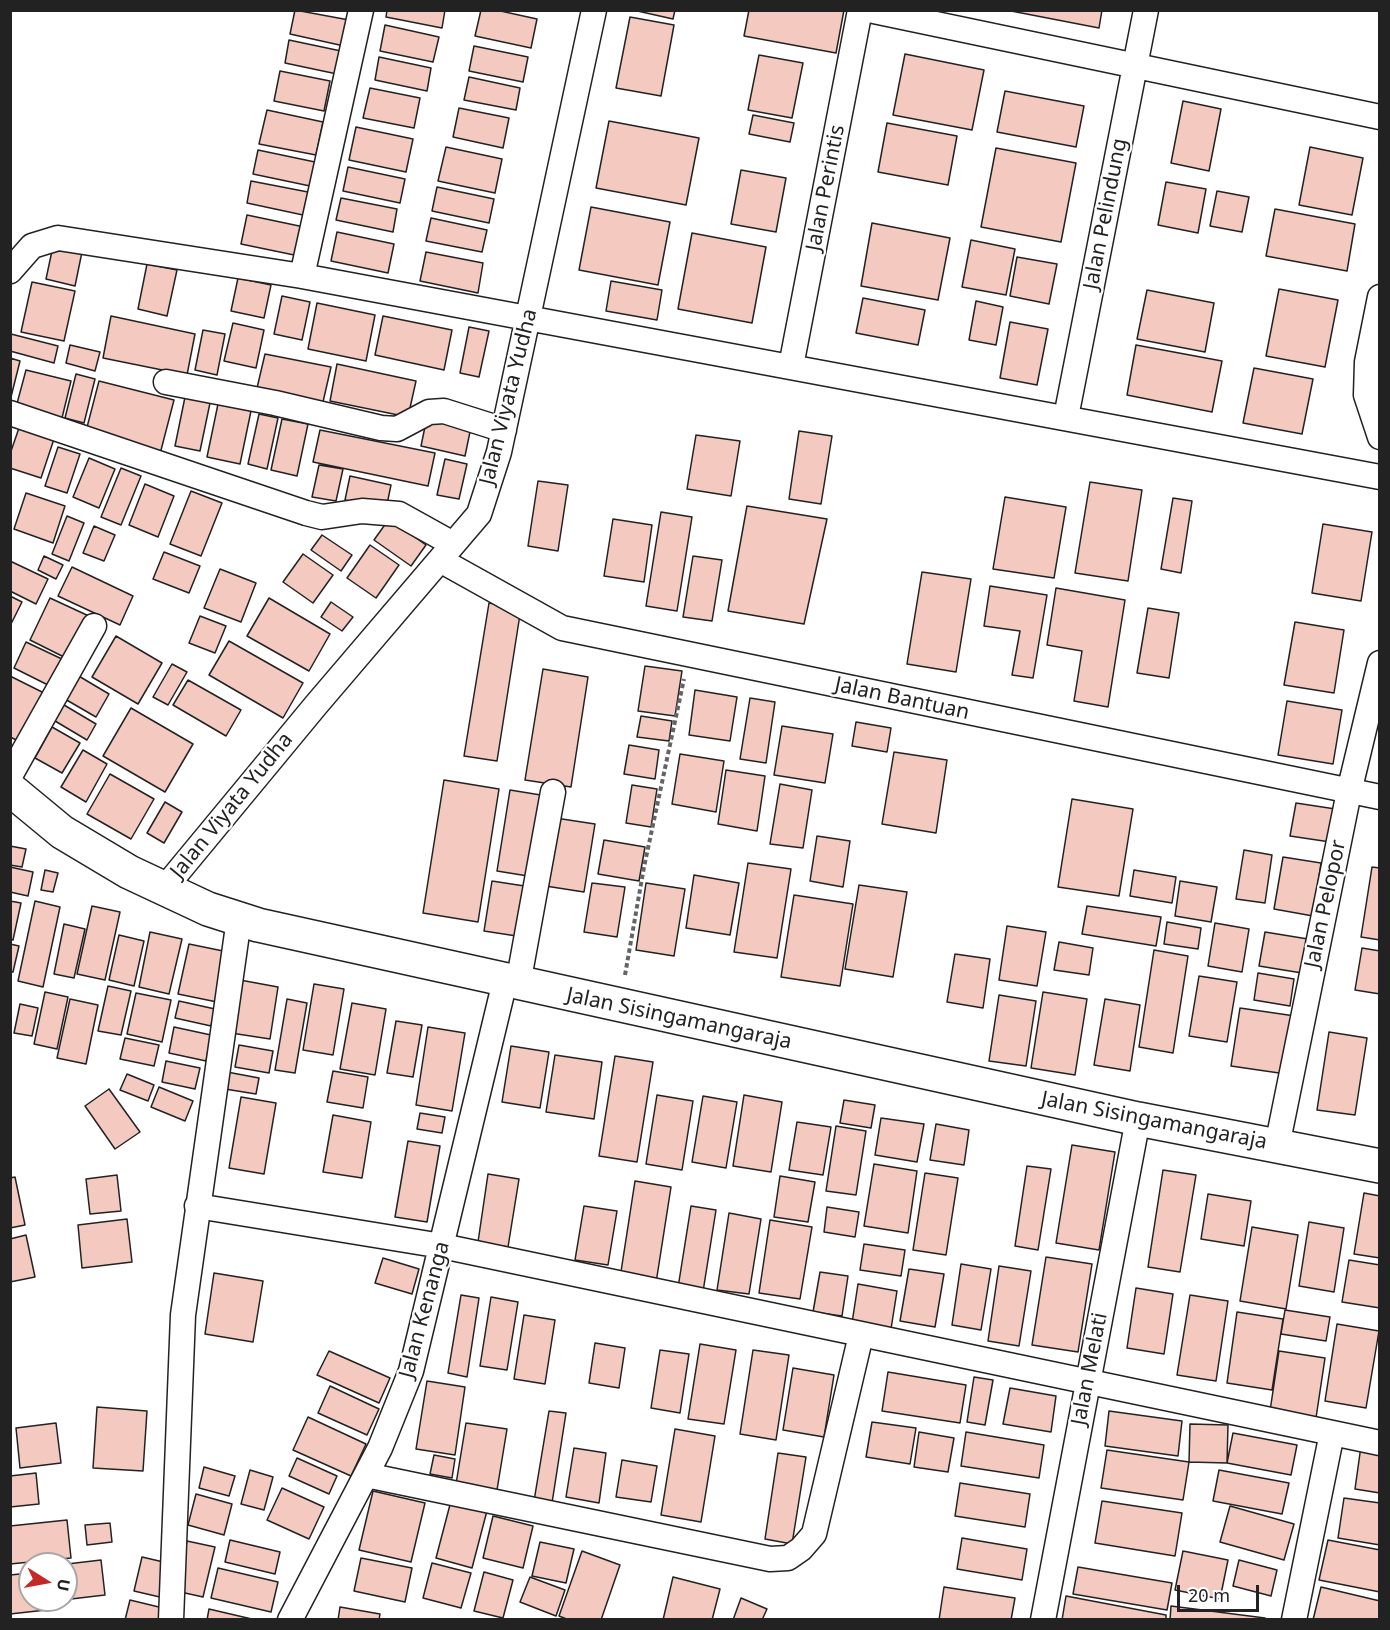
<!DOCTYPE html>
<style>
body{margin:0}
#map{position:relative;width:1390px;height:1630px;overflow:hidden;background:#fff;font-family:"Noto Sans",sans-serif}
canvas{display:block}
.frame{position:absolute;inset:0;border:12px solid #222;pointer-events:none}
.north{position:absolute;left:18px;top:1552px;width:60px;height:60px;box-sizing:border-box;background:#fff;border:2px solid #a7a7a7;border-radius:50%;rotate:101deg;font-size:16px;font-weight:700;line-height:24px;text-align:center;color:#222}
.north::after{content:'';display:block;margin:auto;width:21px;height:27px;background:#c62828;clip-path:polygon(50% 0,100% 100%,50% 72%,0 100%)}
.scale{position:absolute;left:1177px;top:1585px;width:82px;height:27px;box-sizing:border-box;border:3px solid #222;border-top:0;padding-left:8px;font-size:18px;line-height:21px;white-space:nowrap;color:#222;-webkit-text-stroke:4px #fff;paint-order:stroke}
</style>
<div id="map">
<canvas width="1390" height="1630"></canvas>
<div class="frame"></div>
<div class="north">U</div>
<div class="scale">20 m</div>
</div>
<script>
const ctx = document.querySelector('canvas').getContext('2d');
ctx.lineJoin = 'round';
function fill(path, color) { ctx.fillStyle = color; ctx.fill(path, 'evenodd'); }
const poly = rows => new Path2D(rows.map(r => 'M' + r).join(''));
function trace(path, color, width, dash) { ctx.strokeStyle = color; ctx.lineWidth = width; ctx.lineCap = dash ? 'butt' : 'round'; ctx.setLineDash(dash || []); ctx.stroke(path); }
function label(font, color, halo, rows, align = 'center') {
  ctx.font = font + ' "Noto Sans",sans-serif'; ctx.lineWidth = 4.5; ctx.setLineDash([]); ctx.textBaseline = 'middle'; ctx.strokeStyle = halo; ctx.fillStyle = color; for (const [text, x, y, turn = 0] of rows) {
    ctx.save(); ctx.translate(x, y); ctx.rotate((+turn || 0) * Math.PI / 180); ctx.textAlign = isNaN(turn) ? turn : align; if (halo) ctx.strokeText(text, 0, 0); ctx.fillText(text, 0, 0); ctx.restore();
  }
}
const building = poly([
 [295,10,349,20,344,46,290,34,295,10],
 [387,10,445,10,442,28,386,17,387,10],
 [481,10,496,10,537,19,531,48,475,36,481,10],
 [633,10,675,10,673,19,633,10],
 [749,10,844,10,836,53,744,36,749,10],
 [1006,10,1102,10,1099,28,1006,10],
 [630,17,674,25,661,96,616,88,630,17],
 [385,25,439,37,433,62,380,51,385,25],
 [289,40,341,51,337,74,285,63,289,40],
 [474,46,528,57,523,82,469,71,474,46],
 [905,54,984,70,972,130,893,115,905,54],
 [759,55,803,63,792,118,748,110,759,55],
 [379,57,431,68,427,91,375,80,379,57],
 [280,71,330,81,324,111,274,101,280,71],
 [469,77,520,88,516,110,464,100,469,77],
 [370,88,420,98,414,128,363,118,370,88],
 [1005,91,1084,106,1076,147,997,132,1005,91],
 [1183,101,1221,109,1209,171,1171,163,1183,101],
 [459,108,509,118,503,148,453,137,459,108],
 [267,110,323,122,316,155,259,144,267,110],
 [753,115,794,123,790,142,749,134,753,115],
 [609,121,699,138,686,205,596,188,609,121],
 [887,123,957,136,948,185,878,172,887,123],
 [356,127,413,139,406,172,349,160,356,127],
 [446,147,502,159,495,193,438,181,446,147],
 [1310,147,1363,158,1352,215,1299,205,1310,147],
 [996,148,1076,163,1061,242,981,227,996,148],
 [258,150,315,162,310,186,253,174,258,150],
 [348,167,405,179,400,203,343,191,348,167],
 [741,170,786,178,776,232,731,224,741,170],
 [251,181,308,192,303,215,247,203,251,181],
 [1166,182,1206,189,1198,233,1158,225,1166,182],
 [437,187,494,199,489,223,432,211,437,187],
 [1217,191,1249,197,1242,232,1210,226,1217,191],
 [341,198,397,209,393,232,336,220,341,198],
 [591,207,670,222,658,285,579,270,591,207],
 [1275,209,1355,224,1347,271,1266,256,1275,209],
 [247,215,304,227,299,256,241,244,247,215],
 [431,218,487,230,482,252,426,241,431,218],
 [872,223,950,238,938,300,861,286,872,223],
 [337,232,394,244,388,273,331,261,337,232],
 [692,233,766,247,752,323,678,309,692,233],
 [971,240,1015,249,1006,295,962,287,971,240],
 [53,246,82,252,75,286,46,279,53,246],
 [426,252,483,263,478,293,420,281,426,252],
 [1017,257,1057,264,1049,304,1010,296,1017,257],
 [147,264,177,270,167,316,138,309,147,264],
 [238,278,271,285,264,318,231,311,238,278],
 [611,281,662,290,657,320,606,311,611,281],
 [32,282,75,291,64,341,21,332,32,282],
 [1279,289,1338,300,1325,367,1266,356,1279,289],
 [1147,290,1214,303,1205,352,1137,339,1147,290],
 [282,296,310,302,302,340,274,334,282,296],
 [863,298,925,310,918,345,856,333,863,298],
 [976,301,1003,307,996,345,969,340,976,301],
 [317,303,375,315,366,361,308,349,317,303],
 [111,316,195,334,187,375,103,358,111,316],
 [383,316,452,330,444,370,375,355,383,316],
 [1010,322,1048,329,1037,385,1000,378,1010,322],
 [233,323,264,330,256,368,224,361,233,323],
 [469,327,489,331,479,377,460,373,469,327],
 [203,330,225,334,217,375,195,370,203,330],
 [11,334,58,346,54,363,10,351,11,334],
 [70,345,100,352,95,371,66,363,70,345],
 [1136,345,1222,361,1212,412,1127,395,1136,345],
 [265,354,331,367,323,402,257,388,265,354],
 [10,358,20,361,11,397,10,397,10,358],
 [337,364,416,381,408,417,330,401,337,364],
 [1254,368,1313,379,1302,434,1243,423,1254,368],
 [26,370,71,381,61,422,15,411,26,370],
 [76,374,95,379,84,423,65,418,76,374],
 [99,381,174,400,160,454,85,435,99,381],
 [185,397,210,403,200,451,175,446,185,397],
 [218,404,251,411,240,464,207,457,218,404],
 [259,414,278,418,267,469,248,464,259,414],
 [427,417,471,427,465,456,421,446,427,417],
 [282,419,308,424,297,476,271,470,282,419],
 [19,428,54,439,41,478,10,468,10,454,19,428],
 [320,430,435,453,428,486,313,462,320,430],
 [799,431,832,436,821,504,789,499,799,431],
 [696,435,740,441,731,496,687,489,696,435],
 [58,447,80,454,67,493,45,486,58,447],
 [89,458,115,469,99,508,73,497,89,458],
 [445,459,467,464,459,499,437,495,445,459],
 [319,465,343,469,336,501,312,497,319,465],
 [121,468,141,476,121,525,101,517,121,468],
 [350,476,391,485,386,509,345,500,350,476],
 [538,481,568,485,558,551,528,546,538,481],
 [1090,482,1142,490,1128,581,1075,573,1090,482],
 [145,484,174,496,158,537,129,525,145,484],
 [191,491,222,503,201,556,170,544,191,491],
 [26,493,65,506,53,543,14,529,26,493],
 [1005,497,1066,507,1054,578,993,569,1005,497],
 [1173,498,1192,501,1181,573,1161,569,1173,498],
 [747,506,827,519,804,624,728,611,747,506],
 [661,512,692,517,677,611,646,606,661,512],
 [67,516,84,523,69,561,52,554,67,516],
 [389,519,426,545,411,566,374,540,389,519],
 [613,519,652,525,644,582,604,576,613,519],
 [1323,524,1372,532,1361,601,1312,593,1323,524],
 [94,526,115,535,104,561,83,553,94,526],
 [322,535,352,555,341,571,311,550,322,535],
 [370,545,399,565,376,598,347,578,370,545],
 [164,552,200,566,189,593,153,579,164,552],
 [303,554,333,575,313,603,283,582,303,554],
 [44,556,63,565,56,579,38,570,44,556],
 [693,556,722,560,712,621,683,617,693,556],
 [10,561,48,579,36,604,10,591,10,561],
 [72,567,133,596,120,625,58,596,72,567],
 [220,569,256,583,241,622,204,608,220,569],
 [922,572,971,579,956,672,907,664,922,572],
 [990,586,1047,595,1033,678,1012,675,1020,631,984,626,990,586],
 [1056,588,1125,600,1108,707,1074,701,1082,651,1047,645,1056,588],
 [10,596,22,602,10,626,10,596],
 [50,598,91,617,70,660,30,640,50,598],
 [269,598,330,634,309,671,247,636,269,598],
 [331,602,353,617,342,631,321,617,331,602],
 [489,603,521,608,497,761,464,756,489,603],
 [1148,608,1179,613,1169,678,1137,673,1148,608],
 [200,616,226,626,215,653,189,643,200,616],
 [1295,622,1344,630,1334,693,1284,685,1295,622],
 [116,636,162,663,138,704,92,677,116,636],
 [229,641,303,683,283,718,209,675,229,641],
 [26,642,64,660,52,687,14,668,26,642],
 [172,664,187,672,168,705,153,697,172,664],
 [645,666,682,671,675,716,638,711,645,666],
 [543,669,588,677,571,787,525,780,543,669],
 [72,672,109,694,96,717,58,695,72,672],
 [10,676,46,694,23,743,10,737,10,676],
 [188,680,241,710,226,736,173,705,188,680],
 [695,690,737,697,730,741,689,735,695,690],
 [750,698,775,702,766,763,740,759,750,698],
 [1287,701,1342,710,1333,764,1278,755,1287,701],
 [59,702,96,724,87,740,50,718,59,702],
 [131,708,193,744,165,792,103,756,131,708],
 [641,716,672,721,669,741,637,737,641,716],
 [856,722,891,728,887,752,852,746,856,722],
 [782,726,833,734,825,783,774,775,782,726],
 [52,727,80,743,62,773,35,758,52,727],
 [629,745,659,750,655,779,624,774,629,745],
 [83,750,107,764,86,802,61,787,83,750],
 [894,752,947,760,936,833,882,824,894,752],
 [680,754,724,761,716,812,672,804,680,754],
 [726,770,765,776,757,831,718,824,726,770],
 [110,774,154,799,131,839,87,814,110,774],
 [444,780,499,789,478,922,423,913,444,780],
 [780,784,812,790,803,848,770,844,780,784],
 [632,785,657,789,651,827,626,823,632,785],
 [510,790,547,796,534,877,497,871,510,790],
 [1072,799,1133,809,1119,896,1058,887,1072,799],
 [165,802,182,812,164,843,147,833,165,802],
 [1296,803,1342,810,1337,843,1290,836,1296,803],
 [549,817,595,824,584,892,539,885,549,817],
 [817,836,850,841,843,887,810,881,817,836],
 [604,840,645,847,639,881,598,874,604,840],
 [10,846,26,849,22,867,10,865,10,846],
 [1244,850,1272,855,1265,903,1236,899,1244,850],
 [1283,857,1321,863,1313,916,1274,909,1283,857],
 [748,863,791,869,777,958,734,952,748,863],
 [10,867,33,872,28,896,10,892,10,867],
 [1372,867,1380,868,1380,940,1361,937,1372,867],
 [45,870,58,873,53,892,41,890,45,870],
 [1134,870,1176,877,1172,903,1130,896,1134,870],
 [694,875,739,883,730,935,686,928,694,875],
 [492,881,531,887,523,937,484,931,492,881],
 [1180,881,1217,887,1211,922,1175,916,1180,881],
 [592,883,625,887,617,937,584,932,592,883],
 [646,883,685,889,674,956,636,950,646,883],
 [859,885,907,892,893,977,845,969,859,885],
 [794,895,853,904,840,986,781,977,794,895],
 [10,901,21,903,13,940,10,939,10,901],
 [35,901,60,907,43,987,18,981,35,901],
 [92,906,120,912,105,980,77,974,92,906],
 [1087,906,1161,917,1156,946,1082,934,1087,906],
 [1167,922,1201,928,1198,949,1164,944,1167,922],
 [1215,923,1249,929,1242,972,1208,966,1215,923],
 [64,924,85,929,74,978,54,974,64,924],
 [1007,926,1046,932,1037,986,999,980,1007,926],
 [150,932,182,939,169,994,139,987,150,932],
 [1265,932,1308,939,1302,973,1259,966,1265,932],
 [119,935,144,941,134,986,109,980,119,935],
 [1059,942,1093,948,1089,975,1054,970,1059,942],
 [10,944,19,946,13,972,10,972,10,944],
 [189,944,228,952,217,1002,178,994,189,944],
 [1362,948,1380,951,1380,994,1355,990,1362,948],
 [1154,950,1188,956,1173,1053,1139,1047,1154,950],
 [955,954,990,959,983,1008,947,1002,955,954],
 [1258,973,1294,979,1290,1006,1254,1000,1258,973],
 [1199,976,1237,982,1227,1042,1189,1036,1199,976],
 [240,980,278,987,270,1039,231,1033,240,980],
 [314,984,344,989,333,1055,303,1050,314,984],
 [108,986,131,991,121,1035,98,1031,108,986],
 [45,992,68,997,57,1049,34,1044,45,992],
 [1043,992,1087,999,1075,1075,1031,1068,1043,992],
 [136,993,171,1000,162,1042,127,1034,136,993],
 [999,995,1036,1001,1026,1066,989,1061,999,995],
 [70,999,98,1005,86,1064,57,1058,70,999],
 [287,999,307,1003,295,1073,275,1070,287,999],
 [1105,999,1140,1005,1130,1071,1094,1065,1105,999],
 [179,1001,215,1009,211,1026,175,1018,179,1001],
 [352,1003,386,1009,375,1075,340,1069,352,1003],
 [20,1004,38,1008,32,1036,14,1033,20,1004],
 [1240,1008,1295,1016,1286,1074,1231,1066,1240,1008],
 [396,1021,422,1025,413,1077,387,1073,396,1021],
 [174,1027,211,1035,206,1061,169,1053,174,1027],
 [428,1027,465,1033,452,1111,416,1105,428,1027],
 [1329,1032,1367,1038,1355,1115,1317,1110,1329,1032],
 [125,1038,159,1045,154,1066,120,1059,125,1038],
 [239,1045,273,1051,269,1073,235,1067,239,1045],
 [511,1046,549,1052,540,1108,502,1102,511,1046],
 [555,1055,602,1062,594,1119,546,1112,555,1055],
 [615,1056,653,1062,637,1162,599,1156,615,1056],
 [166,1061,200,1068,195,1089,162,1082,166,1061],
 [333,1071,368,1077,363,1108,327,1102,333,1071],
 [227,1072,259,1078,256,1094,225,1089,227,1072],
 [127,1074,154,1085,148,1101,120,1090,127,1074],
 [159,1087,193,1101,185,1121,151,1107,159,1087],
 [109,1089,140,1132,115,1149,85,1106,109,1089],
 [657,1095,693,1101,682,1170,646,1164,657,1095],
 [744,1095,782,1102,771,1172,733,1166,744,1095],
 [703,1096,737,1102,726,1168,692,1162,703,1096],
 [241,1097,276,1103,264,1174,229,1168,241,1097],
 [844,1100,875,1105,871,1128,840,1123,844,1100],
 [420,1113,445,1117,442,1133,417,1129,420,1113],
 [333,1115,371,1122,362,1178,323,1172,333,1115],
 [881,1118,924,1124,917,1162,875,1155,881,1118],
 [797,1122,831,1127,823,1175,789,1170,797,1122],
 [936,1124,969,1130,964,1165,930,1160,936,1124],
 [836,1126,866,1131,856,1195,826,1191,836,1126],
 [408,1141,440,1146,427,1222,395,1217,408,1141],
 [1072,1145,1115,1152,1099,1250,1056,1243,1072,1145],
 [874,1164,917,1171,908,1233,864,1226,874,1164],
 [1027,1166,1051,1169,1038,1250,1015,1246,1027,1166],
 [1163,1170,1196,1175,1180,1272,1148,1267,1163,1170],
 [925,1173,958,1178,946,1255,913,1250,925,1173],
 [488,1174,519,1179,508,1247,478,1242,488,1174],
 [117,1175,121,1211,90,1214,86,1179,117,1175],
 [780,1176,815,1182,808,1222,774,1217,780,1176],
 [15,1177,25,1225,10,1228,10,1178,15,1177],
 [635,1181,671,1187,656,1283,620,1278,635,1181],
 [1364,1193,1380,1196,1380,1258,1354,1254,1364,1193],
 [1208,1194,1251,1201,1244,1246,1201,1239,1208,1194],
 [584,1206,617,1211,608,1265,575,1260,584,1206],
 [691,1206,716,1210,702,1298,677,1294,691,1206],
 [827,1207,859,1212,855,1237,824,1232,827,1207],
 [729,1213,761,1219,749,1294,717,1290,729,1213],
 [127,1219,132,1262,82,1268,78,1225,127,1219],
 [770,1220,812,1227,800,1299,759,1293,770,1220],
 [1309,1222,1344,1228,1334,1292,1299,1286,1309,1222],
 [1252,1227,1298,1235,1286,1309,1240,1301,1252,1227],
 [26,1235,35,1277,10,1282,10,1239,26,1235],
 [864,1244,905,1250,901,1276,860,1270,864,1244],
 [1046,1257,1092,1264,1078,1352,1032,1345,1046,1257],
 [383,1258,419,1269,412,1294,375,1283,383,1258],
 [1349,1260,1380,1265,1380,1308,1342,1302,1349,1260],
 [961,1264,991,1269,981,1330,952,1325,961,1264],
 [999,1266,1031,1271,1019,1346,988,1341,999,1266],
 [909,1269,944,1274,935,1327,900,1321,909,1269],
 [820,1272,848,1276,842,1316,813,1312,820,1272],
 [214,1273,263,1281,253,1342,205,1334,214,1273],
 [858,1284,897,1291,891,1329,852,1323,858,1284],
 [1136,1288,1173,1294,1164,1354,1127,1348,1136,1288],
 [461,1295,479,1298,467,1377,448,1373,461,1295],
 [1190,1295,1228,1301,1216,1381,1177,1375,1190,1295],
 [491,1297,518,1302,507,1370,480,1366,491,1297],
 [1285,1310,1330,1317,1326,1341,1281,1334,1285,1310],
 [1237,1312,1283,1319,1272,1390,1227,1383,1237,1312],
 [524,1315,555,1320,545,1384,514,1379,524,1315],
 [1337,1324,1379,1331,1366,1408,1325,1401,1337,1324],
 [595,1343,625,1348,619,1388,589,1383,595,1343],
 [700,1344,736,1350,724,1424,688,1419,700,1344],
 [660,1350,689,1354,680,1413,651,1408,660,1350],
 [753,1350,789,1355,776,1440,740,1434,753,1350],
 [329,1351,390,1378,379,1403,317,1375,329,1351],
 [1279,1351,1325,1358,1316,1418,1270,1411,1279,1351],
 [793,1368,834,1375,824,1437,783,1430,793,1368],
 [888,1372,966,1385,960,1423,882,1411,888,1372],
 [974,1377,993,1380,985,1425,967,1422,974,1377],
 [427,1381,465,1387,455,1455,416,1449,427,1381],
 [330,1386,379,1409,367,1435,318,1413,330,1386],
 [1010,1388,1056,1396,1051,1432,1003,1424,1010,1388],
 [97,1407,147,1411,143,1471,93,1468,97,1407],
 [549,1411,566,1413,552,1503,534,1501,549,1411],
 [1109,1411,1182,1421,1178,1456,1105,1446,1109,1411],
 [308,1417,366,1444,351,1476,293,1450,308,1417],
 [872,1422,916,1428,910,1464,866,1457,872,1422],
 [56,1423,61,1463,20,1468,16,1428,56,1423],
 [466,1423,507,1429,497,1490,456,1484,466,1423],
 [1190,1424,1228,1425,1227,1463,1189,1462,1190,1424],
 [675,1429,715,1436,701,1522,661,1515,675,1429],
 [919,1432,954,1438,948,1472,914,1467,919,1432],
 [966,1432,1044,1445,1039,1478,961,1466,966,1432],
 [1233,1433,1297,1445,1291,1475,1227,1463,1233,1433],
 [1361,1446,1380,1449,1380,1493,1355,1489,1361,1446],
 [574,1448,606,1453,599,1503,566,1497,574,1448],
 [1107,1450,1189,1462,1183,1500,1101,1488,1107,1450],
 [778,1453,806,1457,792,1544,765,1539,778,1453],
 [434,1455,455,1459,452,1478,430,1474,434,1455],
 [297,1458,337,1476,329,1494,289,1476,297,1458],
 [622,1460,657,1466,651,1502,616,1497,622,1460],
 [204,1467,235,1476,229,1496,199,1488,204,1467],
 [250,1470,273,1477,264,1510,241,1504,250,1470],
 [1219,1470,1289,1483,1282,1514,1213,1501,1219,1470],
 [36,1473,39,1504,10,1507,10,1476,36,1473],
 [960,1483,1030,1494,1025,1527,955,1516,960,1483],
 [282,1488,324,1507,309,1539,267,1520,282,1488],
 [373,1491,425,1503,411,1562,359,1550,373,1491],
 [196,1494,232,1504,224,1535,188,1525,196,1494],
 [452,1497,488,1507,472,1568,436,1558,452,1497],
 [1344,1498,1380,1503,1380,1545,1338,1538,1344,1498],
 [1102,1501,1182,1513,1175,1556,1095,1543,1102,1501],
 [1230,1506,1294,1524,1284,1560,1220,1542,1230,1506],
 [493,1516,533,1526,523,1568,483,1558,493,1516],
 [67,1520,71,1558,10,1564,10,1526,67,1520],
 [110,1523,112,1542,87,1545,85,1525,110,1523],
 [962,1538,1027,1549,1022,1580,957,1569,962,1538],
 [230,1540,280,1552,275,1574,225,1562,230,1540],
 [1328,1540,1380,1550,1380,1592,1319,1580,1328,1540],
 [187,1541,215,1547,203,1597,176,1591,187,1541],
 [540,1542,574,1549,566,1583,532,1576,540,1542],
 [582,1551,620,1565,601,1620,569,1620,559,1616,582,1551],
 [1183,1551,1228,1560,1220,1599,1175,1590,1183,1551],
 [142,1557,172,1564,164,1598,134,1591,142,1557],
 [361,1558,412,1568,405,1602,354,1591,361,1558],
 [101,1560,105,1595,71,1599,67,1564,101,1560],
 [1239,1560,1277,1570,1271,1596,1233,1586,1239,1560],
 [432,1563,471,1573,461,1608,423,1598,432,1563],
 [1078,1567,1172,1583,1167,1610,1073,1594,1078,1567],
 [218,1568,278,1582,271,1612,211,1598,218,1568],
 [484,1572,513,1580,503,1618,474,1611,484,1572],
 [30,1573,30,1600,54,1600,55,1609,10,1614,10,1575,30,1573],
 [530,1577,565,1590,556,1616,520,1602,530,1577],
 [673,1577,720,1589,712,1620,663,1620,673,1577],
 [944,1587,1015,1598,1011,1620,939,1620,944,1587],
 [1321,1587,1380,1601,1380,1620,1313,1620,1321,1587],
 [1066,1596,1166,1615,1166,1620,1062,1620,1066,1596],
 [741,1598,767,1609,762,1620,733,1620,741,1598],
 [130,1600,163,1608,160,1620,125,1620,130,1600],
 [1171,1606,1265,1618,1264,1620,1170,1620,1171,1606],
 [340,1607,380,1614,379,1620,338,1620,340,1607],
 [209,1609,256,1620,207,1620,209,1609]
]);
fill(building, '#f3c9c0');
trace(building, '#222', 1.5);
const street = poly([
 [869,10,1380,117],
 [10,271,32,246,58,238,302,276,1380,477],
 [302,276,361,10],
 [1380,297,1367,362,1366,395,1380,437],
 [791,366,860,10],
 [166,382,275,403,381,428,397,429,429,412,444,411,504,430],
 [10,413,306,513,322,517,362,511,399,514,453,544],
 [1066,417,1146,10],
 [440,560,562,628,1380,797],
 [10,776,94,626],
 [163,890,316,705,479,514,499,452,594,10],
 [518,984,553,792],
 [1277,1146,1349,792,1380,663],
 [197,1206,442,1246,1380,1443],
 [366,1475,770,1559,788,1558,801,1549,814,1534,861,1335],
 [171,1620,183,1315,239,919],
 [290,1620,380,1448,411,1371,505,981],
 [1043,1620,1138,1119],
 [1294,1620,1332,1433]
]);
const highway = poly([
 [10,789,62,832,129,872,208,909,258,925,1138,1119,1380,1166]
]);
trace(street, '#222', 27);
trace(highway, '#222', 36);
trace(poly([
 [625,975,644,867,684,679]
]), '#646464', 4, [4.5, 3]);
trace(street, '#fff', 24);
trace(highway, '#fff', 33);
label('21px', '#222', '#fff', [
 ["Jalan Perintis",826,188,-79],
 ["Jalan Pelindung",1106,214,-79],
 ["Jalan Viyata Yudha",509,397,-76],
 ["Jalan Bantuan",902,699,12],
 ["Jalan Viyata Yudha",232,806,-51],
 ["Jalan Pelopor",1326,904,-78],
 ["Jalan Sisingamangaraja",679,1019,12],
 ["Jalan Sisingamangaraja",1154,1121,11],
 ["Jalan Kenanga",425,1310,-75],
 ["Jalan Melati",1090,1369,-79]
]);
</script>
